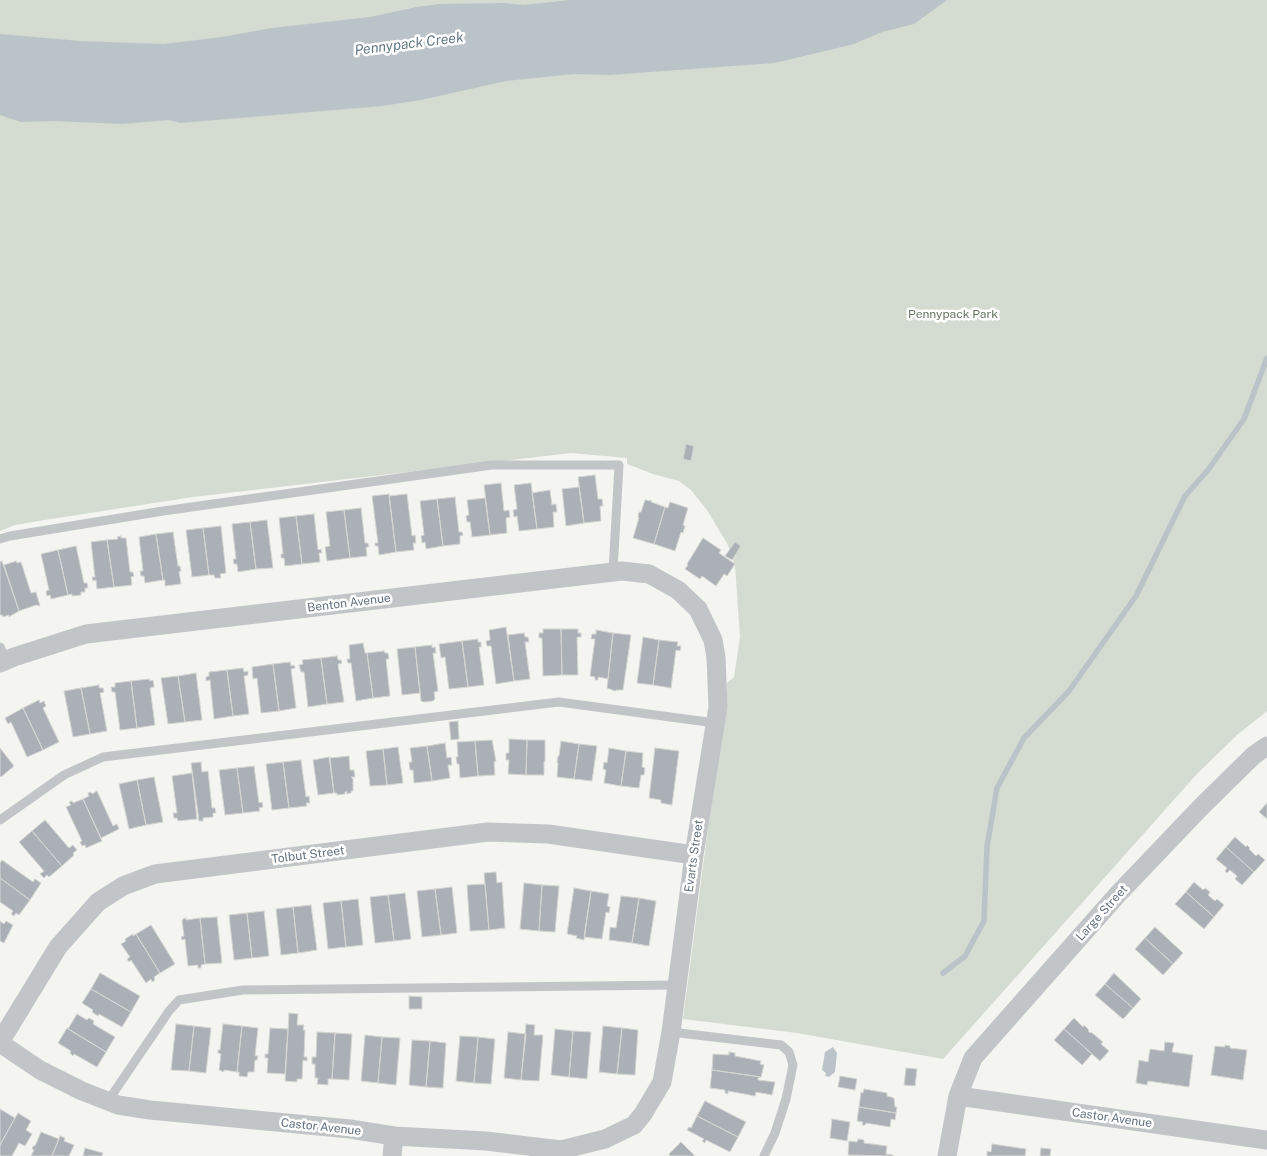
<!DOCTYPE html>
<style>
body{margin:0}
canvas{display:block;background:#f4f4f0}
</style>
<canvas width="1267" height="1156"></canvas>
<script>
const ctx = document.querySelector('canvas').getContext('2d');
ctx.lineJoin = 'round';
function fill(path, color) { ctx.fillStyle = color; ctx.fill(path, 'evenodd'); }
const poly = rows => new Path2D(rows.map(r => 'M' + r).join(''));
function trace(path, color, width, dash) { ctx.strokeStyle = color; ctx.lineWidth = width; ctx.lineCap = dash ? 'butt' : 'round'; ctx.setLineDash(dash || []); ctx.stroke(path); }
function label(font, color, halo, rows, align = 'center') {
  ctx.font = font + ' "Public Sans",sans-serif'; ctx.lineWidth = 5; ctx.setLineDash([]); ctx.textBaseline = 'middle'; ctx.strokeStyle = halo; ctx.fillStyle = color; for (const [text, x, y, turn = 0] of rows) {
    ctx.save(); ctx.translate(x, y); ctx.rotate((+turn || 0) * Math.PI / 180); ctx.textAlign = isNaN(turn) ? turn : align; if (halo) ctx.strokeText(text, 0, 0); ctx.fillText(text, 0, 0); ctx.restore();
  }
}
fill(poly([
 [0,0,1267,0,1267,711,1237,735,1196,775,943,1059,797,1033,683,1019,727,683,734,677,740,637,735,565,728,545,707,510,691,490,679,481,653,474,627,464,627,458,571,453,193,497,51,519,15,525,0,531]
]), '#d4dbd1');
fill(poly([
 [570,0,947,0,914,24,882,32,854,44,775,63,609,75,574,74,506,81,421,100,382,106,180,123,169,120,122,124,52,121,21,122,0,115,0,34,80,41,164,44,222,37,272,28,370,17,417,7,439,4,504,3,523,5],
 [833,1047,837,1053,835,1072,829,1077,825,1076,826,1073,822,1070,825,1052]
]), '#bac4c8');
trace(poly([
 [943,973,965,956,984,921,987,847,997,788,1024,738,1069,691,1136,596,1185,496,1208,470,1244,419,1267,358]
]), '#bac4c8', 5.5);
const building = poly([
 [686,444,694,446,691,461,683,459,686,444],
 [595,475,598,499,602,499,603,506,600,506,601,521,584,523,578,477,595,475],
 [501,483,504,511,509,510,510,517,506,518,507,533,490,535,484,485,501,483],
 [531,483,537,529,519,531,517,516,514,517,513,510,517,509,514,485,531,483],
 [579,487,584,523,566,526,562,489,579,487],
 [550,490,552,505,556,504,557,512,553,512,554,527,537,529,532,493,550,490],
 [389,494,396,552,379,555,378,546,375,546,375,543,378,543,372,496,389,494],
 [407,494,412,536,415,535,416,543,413,543,414,550,396,552,389,496,407,494],
 [455,497,459,532,462,532,463,535,460,536,460,544,443,546,437,499,455,497],
 [485,498,490,535,472,537,470,522,467,522,466,516,469,515,467,500,485,498],
 [437,499,443,546,426,549,425,542,422,543,421,536,424,535,420,501,437,499],
 [645,500,652,501,651,502,665,507,654,544,633,538,639,518,638,517,639,512,641,512,645,500],
 [670,502,688,508,683,525,685,526,683,533,681,532,675,551,654,544,665,507,668,508,670,502],
 [361,508,365,543,368,543,369,547,366,547,367,556,350,558,344,510,361,508],
 [344,510,350,558,327,561,325,547,330,546,326,512,344,510],
 [314,514,318,550,321,549,322,553,319,553,320,562,302,564,296,516,314,514],
 [296,516,302,564,285,566,284,558,281,558,281,554,283,554,279,518,296,516],
 [267,520,273,568,256,569,250,522,267,520],
 [250,522,256,569,238,572,237,564,234,564,233,559,236,559,232,524,250,522],
 [221,526,226,573,220,574,221,578,215,578,214,575,209,575,203,528,221,526],
 [203,528,209,575,192,577,186,530,203,528],
 [173,532,178,566,180,566,181,571,179,572,181,584,165,586,165,580,163,580,156,534,173,532],
 [156,534,163,580,145,583,144,576,141,576,140,571,143,571,139,537,156,534],
 [121,536,121,538,126,538,130,572,133,572,134,576,131,577,132,585,114,587,107,540,118,539,117,537,121,536],
 [703,538,721,550,719,553,735,564,727,576,724,574,716,586,702,576,700,579,685,569,688,565,687,564,703,538],
 [107,540,114,587,97,589,96,580,93,581,92,577,95,577,91,542,107,540],
 [735,542,741,546,732,560,725,556,735,542],
 [76,546,84,583,87,583,88,588,85,588,85,592,81,592,81,595,72,596,72,594,68,595,58,550,76,546],
 [58,550,68,595,51,599,50,595,47,596,46,591,49,590,41,554,58,550],
 [2,561,19,611,9,617,9,615,3,617,2,615,0,615,0,562,2,561],
 [16,561,17,563,21,562,31,593,36,592,40,606,36,605,19,611,4,565,16,561],
 [506,627,514,681,496,684,491,646,487,646,486,641,490,640,490,638,489,630,506,627],
 [543,629,561,629,562,675,543,676,542,638,539,638,539,633,543,633,543,629],
 [561,629,578,629,578,633,581,633,581,637,577,637,578,675,562,675,561,629],
 [596,630,613,633,608,679,598,677,598,680,595,680,595,677,590,676,595,639,591,639,592,634,596,634,596,630],
 [524,633,525,637,528,637,529,642,525,642,530,679,514,681,508,635,524,633],
 [613,633,631,635,623,690,617,690,615,691,607,688,613,633],
 [643,637,659,640,653,685,637,683,643,637],
 [478,639,478,642,481,642,481,647,479,647,484,685,468,687,462,641,478,639],
 [659,640,678,642,677,646,681,646,680,651,676,650,671,688,653,685,659,640],
 [462,641,468,687,449,689,445,657,441,658,439,644,462,641],
 [363,643,365,653,367,653,373,698,356,701,351,663,348,663,347,659,350,659,349,645,363,643],
 [432,645,432,648,435,647,436,653,433,653,438,691,434,692,435,699,433,701,424,702,421,701,415,647,432,645],
 [415,647,420,693,402,695,397,649,415,647],
 [384,651,385,653,388,653,389,659,386,659,390,696,373,698,367,653,384,651],
 [337,656,338,660,341,660,342,663,338,664,344,702,327,704,321,658,337,656],
 [321,658,327,704,308,707,304,672,301,672,299,665,303,664,302,660,321,658],
 [290,662,291,666,294,665,295,668,291,669,296,708,279,711,273,664,290,662],
 [273,664,279,711,261,713,257,678,253,679,252,667,273,664],
 [243,668,244,672,248,671,248,675,244,676,249,714,233,716,227,670,243,668],
 [227,670,233,716,214,719,210,680,206,681,206,677,209,676,209,672,227,670],
 [196,673,202,720,185,722,178,676,196,673],
 [178,676,185,722,168,724,161,678,178,676],
 [149,679,150,681,153,680,154,687,150,688,155,725,137,728,131,681,149,679],
 [131,681,137,728,120,730,115,692,112,692,111,687,115,687,115,683,131,681],
 [99,685,99,688,103,688,104,692,100,693,107,731,90,734,81,688,99,685],
 [81,688,90,734,73,737,64,691,81,688],
 [39,700,40,703,44,701,46,706,43,708,59,742,43,750,23,708,39,700],
 [23,708,43,750,27,757,11,722,8,724,5,718,23,708],
 [458,721,459,739,451,740,449,722,458,721],
 [509,739,527,740,526,775,508,774,509,760,506,760,506,753,509,753,509,739],
 [492,740,496,761,494,762,495,775,478,776,475,741,492,740],
 [527,740,545,740,545,762,544,761,544,775,526,775,527,740],
 [475,741,478,776,460,778,459,764,457,764,456,757,458,757,457,742,475,741],
 [561,741,579,744,574,779,557,777,558,763,557,763,558,756,559,756,561,741],
 [445,743,447,758,451,757,452,765,448,765,450,778,432,781,427,746,445,743],
 [579,744,597,746,592,781,574,779,579,744],
 [427,746,432,781,414,783,413,770,410,770,409,762,412,762,410,748,427,746],
 [398,747,403,783,387,785,383,749,398,747],
 [0,748,14,766,1,777,0,776,0,748],
 [609,748,626,751,621,786,604,783,606,770,603,769,604,762,607,763,609,748],
 [655,748,679,751,672,805,661,803,661,800,649,798,655,748],
 [383,749,387,785,370,786,366,751,383,749],
 [626,751,643,753,642,767,645,768,644,775,641,775,639,788,621,786,626,751],
 [349,756,350,770,354,770,355,777,351,777,353,779,353,791,351,791,351,793,347,794,347,791,345,792,345,794,337,795,337,793,334,793,330,758,349,756],
 [329,757,334,793,318,795,313,760,329,757],
 [301,760,306,797,309,796,310,803,306,803,307,806,289,808,283,762,301,760],
 [201,762,202,772,208,771,212,808,215,808,216,813,213,813,213,817,203,818,203,821,199,821,191,763,201,762],
 [283,762,289,808,272,810,266,764,283,762],
 [254,766,259,803,262,802,263,807,259,808,260,811,243,813,237,768,254,766],
 [237,768,243,813,225,815,219,770,237,768],
 [192,773,197,819,178,821,177,818,174,818,173,813,177,813,172,776,192,773],
 [154,777,163,822,146,825,137,780,154,777],
 [137,780,146,825,129,829,119,784,137,780],
 [97,791,113,826,117,824,119,829,101,838,83,799,89,796,88,793,91,792,92,794,97,791],
 [83,799,102,841,86,848,85,845,82,846,80,842,82,841,66,807,71,805,69,802,72,801,73,803,83,799],
 [1267,803,1267,819,1259,812,1267,803],
 [45,820,69,848,73,845,77,850,73,853,74,855,62,866,32,831,45,820],
 [32,831,62,866,49,877,47,875,44,878,40,874,44,871,19,842,32,831],
 [1235,837,1246,847,1247,845,1250,848,1249,849,1256,856,1258,854,1265,860,1254,872,1226,847,1235,837],
 [1226,847,1254,872,1242,885,1235,879,1237,876,1230,870,1227,873,1225,871,1227,868,1216,859,1226,847],
 [2,860,33,882,35,879,41,883,30,900,0,878,0,863,2,860],
 [496,872,497,883,502,882,505,928,489,930,484,873,496,872],
 [0,878,30,900,19,915,16,913,14,916,11,914,13,911,0,902,0,878],
 [1194,882,1203,890,1205,888,1210,892,1208,895,1215,901,1217,899,1224,905,1214,917,1186,892,1194,882],
 [524,883,542,885,539,931,520,929,524,883],
 [485,884,489,930,470,931,467,885,485,884],
 [542,885,559,886,555,932,539,931,542,885],
 [452,887,457,933,441,935,435,889,452,887],
 [574,888,591,891,584,940,576,938,577,936,567,934,574,888],
 [435,889,441,935,422,937,417,891,435,889],
 [591,891,609,894,607,906,610,907,609,913,606,912,602,939,584,937,591,891],
 [1186,892,1214,917,1204,929,1175,904,1186,892],
 [405,893,411,939,394,941,388,895,405,893],
 [388,895,394,941,375,943,370,897,388,895],
 [621,896,639,898,632,943,609,940,610,927,616,928,621,896],
 [639,898,656,901,649,946,632,943,639,898],
 [358,899,363,945,346,947,341,901,358,899],
 [341,901,346,947,328,949,323,903,341,901],
 [311,905,317,950,298,953,293,907,311,905],
 [293,907,298,953,281,955,276,909,293,907],
 [264,911,269,956,252,958,247,913,264,911],
 [247,913,252,958,234,960,229,915,247,913],
 [217,917,222,963,205,964,200,918,217,917],
 [186,918,186,920,200,918,205,964,201,965,201,968,198,968,198,965,188,966,185,939,182,940,181,937,184,936,182,921,183,919,186,918],
 [0,921,4,924,6,921,13,925,4,943,0,941,0,921],
 [151,925,175,964,160,973,136,934,151,925],
 [1155,927,1183,953,1173,964,1145,938,1155,927],
 [133,934,133,936,136,934,160,973,154,977,155,980,152,982,151,979,146,983,131,960,129,962,127,959,130,957,121,944,126,941,125,939,133,934],
 [1145,938,1173,964,1163,975,1135,949,1145,938],
 [100,973,140,996,131,1012,91,989,100,973],
 [1114,973,1141,999,1133,1008,1105,984,1114,973],
 [1105,984,1133,1008,1123,1019,1095,995,1105,984],
 [91,989,131,1012,122,1027,99,1014,98,1016,92,1012,93,1010,82,1003,91,989],
 [409,996,422,997,422,1009,409,1009,409,996],
 [289,1013,298,1014,297,1025,304,1025,303,1030,305,1030,304,1057,307,1057,307,1061,303,1060,302,1079,297,1079,297,1082,285,1081,289,1013],
 [77,1014,87,1020,89,1018,94,1021,93,1024,115,1037,106,1052,68,1029,77,1014],
 [1074,1018,1083,1027,1084,1025,1089,1030,1088,1031,1090,1033,1091,1032,1103,1042,1101,1044,1109,1051,1100,1061,1064,1029,1074,1018],
 [176,1024,194,1026,189,1071,171,1070,176,1024],
 [223,1024,242,1026,237,1072,224,1070,224,1072,219,1070,221,1054,218,1053,218,1050,220,1050,223,1024],
 [526,1024,535,1025,534,1035,543,1035,539,1081,521,1080,526,1024],
 [194,1026,211,1028,206,1073,189,1071,194,1026],
 [242,1026,258,1028,255,1056,258,1056,257,1060,255,1060,254,1072,248,1072,247,1077,239,1076,239,1072,237,1072,242,1026],
 [603,1026,622,1028,617,1074,599,1072,603,1026],
 [67,1028,106,1052,97,1067,74,1054,73,1056,70,1053,71,1051,58,1043,67,1028],
 [270,1028,288,1029,285,1074,267,1073,268,1058,265,1058,265,1054,268,1054,270,1028],
 [622,1028,638,1030,635,1075,617,1074,622,1028],
 [555,1029,573,1031,569,1077,551,1075,555,1029],
 [1064,1029,1092,1054,1082,1065,1054,1040,1064,1029],
 [573,1031,591,1032,587,1079,569,1077,573,1031],
 [317,1032,335,1033,332,1079,328,1079,328,1085,317,1084,318,1078,315,1078,315,1064,312,1064,312,1057,316,1057,317,1032],
 [508,1032,526,1034,521,1080,504,1078,508,1032],
 [335,1033,352,1034,349,1080,332,1079,335,1033],
 [365,1035,382,1037,378,1083,361,1081,365,1035],
 [460,1036,478,1037,474,1083,456,1081,460,1036],
 [382,1037,400,1038,396,1085,378,1083,382,1037],
 [478,1037,495,1039,491,1084,474,1083,478,1037],
 [412,1040,430,1041,426,1087,409,1085,412,1040],
 [430,1041,446,1043,443,1088,426,1087,430,1041],
 [1165,1042,1174,1043,1172,1052,1193,1055,1189,1087,1148,1081,1147,1085,1136,1083,1139,1060,1148,1062,1150,1049,1164,1051,1165,1042],
 [1225,1045,1230,1046,1230,1048,1247,1050,1243,1080,1211,1075,1215,1046,1225,1047,1225,1045],
 [729,1052,735,1053,735,1056,761,1061,760,1064,764,1065,761,1077,712,1070,713,1054,729,1055,729,1052],
 [906,1068,917,1069,915,1086,904,1085,906,1068],
 [712,1070,761,1077,758,1078,758,1080,775,1082,772,1095,756,1092,755,1096,728,1091,728,1094,725,1093,725,1090,710,1088,712,1070],
 [840,1076,857,1079,855,1090,838,1087,840,1076],
 [864,1089,887,1093,887,1096,894,1098,895,1107,897,1107,896,1113,859,1107,861,1092,863,1093,864,1089],
 [705,1101,746,1122,738,1137,697,1116,705,1101],
 [859,1107,896,1113,895,1120,891,1119,890,1127,866,1123,865,1125,862,1125,863,1122,857,1121,859,1107],
 [0,1109,15,1118,0,1145,0,1109],
 [18,1113,31,1121,26,1130,32,1134,25,1146,19,1143,12,1156,0,1156,0,1145,18,1113],
 [697,1116,738,1137,730,1152,706,1140,705,1143,702,1141,704,1139,687,1130,689,1127,691,1128,697,1116],
 [832,1119,850,1122,847,1141,830,1138,832,1119],
 [41,1132,59,1139,52,1156,31,1156,34,1150,32,1149,33,1146,35,1146,41,1132],
 [60,1136,65,1138,64,1141,74,1145,69,1156,52,1156,60,1136],
 [858,1139,864,1140,864,1143,887,1146,886,1154,893,1155,893,1156,848,1155,849,1141,857,1142,858,1139],
 [681,1142,695,1156,670,1156,669,1154,681,1142],
 [992,1144,1026,1149,1025,1156,987,1156,987,1151,991,1152,992,1144],
 [85,1148,103,1153,102,1156,83,1156,85,1148],
 [1041,1148,1051,1149,1050,1156,1040,1156,1041,1148]
]);
fill(building, '#aab0b6');
trace(building, '#d5d5d3', 1);
trace(poly([
 [0,539,10,536,163,511,492,465,619,465,613,571],
 [0,647,6,660],
 [0,820,64,775,103,757,559,702,715,723],
 [671,1032,781,1045,789,1052,793,1065,786,1099,775,1133,764,1156],
 [108,1101,169,1011,179,1000,243,990,677,985]
]), '#c2c5c8', 9);
trace(poly([
 [0,663,14,657,86,634,622,571,649,574,678,590,698,609,713,640,716,657,718,707,694,855,671,1032,662,1082,643,1114,634,1125,605,1139,561,1150,486,1141,394,1136,350,1129,150,1110,118,1105,82,1091,40,1070,0,1043],
 [0,1042,58,947,98,902,123,886,155,874,488,832,548,834,694,855],
 [958,1096,1267,1140],
 [392,1156,394,1136],
 [947,1156,958,1096,973,1058,1118,894,1202,806,1254,755,1267,746]
]), '#c2c5c8', 19);
label('12px', '#667762', '#fff', [
 ["Pennypack Park",953,314]
]);
label('12px', '#647280', '#fff', [
 ["Benton Avenue",349,603,-7],
 ["Tolbut Street",308,855,-7],
 ["Evarts Street",694,856,-82],
 ["Large Street",1102,913,-48],
 ["Castor Avenue",1112,1118,8],
 ["Castor Avenue",321,1127,6]
]);
label('italic 14px', '#647a85', '#fff', [
 ["Pennypack Creek",409,44,-7]
]);
</script>
